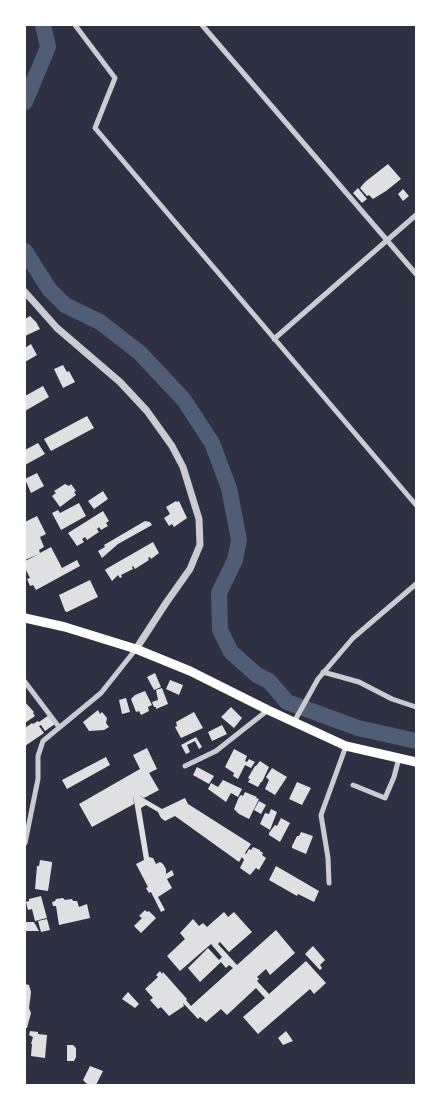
<!DOCTYPE html>
<style>
body{margin:0}
#map{position:relative;width:441px;height:1110px;overflow:hidden;background:#2d3142;font-family:Poppins,sans-serif}
canvas{display:block}
.frame{position:absolute;inset:0;border:26px solid #fff;pointer-events:none}
</style>
<div id="map">
<canvas width="441" height="1110"></canvas>
<div class="frame"></div>
</div>
<script>
const ctx = document.querySelector('canvas').getContext('2d');
ctx.lineJoin = 'round';
const poly = rows => new Path2D(rows.map(r => 'M' + r).join(''));
function trace(path, color, width, dash) { ctx.strokeStyle = color; ctx.lineWidth = width; ctx.lineCap = dash ? 'butt' : 'round'; ctx.setLineDash(dash || []); ctx.stroke(path); }
function fill(path, color) { ctx.fillStyle = color; ctx.fill(path, 'evenodd'); }
trace(poly([
 [25,102,48,47,43,25],
 [25,251,49,289,65,305,100,322,140,353,184,400,212,443,229,488,239,540,235,560,219,593,220,630,231,652,257,675,269,681,287,702,358,728,416,741]
]), '#4f5d75', 16);
fill(poly([
 [388,164,401,179,386,191,373,199,369,195,367,196,360,188,365,182],
 [358,188,367,199,362,203,353,193],
 [403,189,409,196,403,201,398,194],
 [30,316,36,322,40,329,25,336,25,319],
 [31,344,37,355,25,362,25,348],
 [63,365,67,372,69,371,75,382,63,388,54,369],
 [43,386,49,397,25,411,25,396],
 [87,416,94,428,51,451,44,439],
 [38,443,45,454,25,465,25,450],
 [37,473,44,486,31,493,25,479],
 [65,484,69,486,71,484,76,491,74,492,76,495,60,507,52,496,56,493,54,491],
 [103,491,108,499,94,509,88,501],
 [176,501,177,502,179,501,187,518,174,527,172,524,169,526,164,518,170,514,166,507],
 [79,503,86,516,61,530,52,513,58,510,60,513],
 [103,511,109,521,106,523,108,526,101,530,99,527,97,529,99,532,87,540,85,537,82,539,84,542,77,546,68,533],
 [37,516,46,534,40,537,44,547,39,550,40,553,51,547,62,568,77,560,80,566,36,590,33,585,30,586,27,579,30,578,25,568,25,561,39,554,25,560,25,522],
 [145,521,150,522,152,525,118,544,102,558,98,551,105,547,104,545],
 [153,542,159,553,151,559,150,557,148,558,149,560,135,569,133,566,132,567,133,569,121,575,122,577,120,578,118,575,112,581,105,570,106,569],
 [90,580,98,597,67,612,65,611,59,595],
 [155,673,161,687,154,690,147,677],
 [170,680,183,685,179,695,166,689],
 [162,688,168,704,156,709,156,707,154,707,152,702,158,700,156,690],
 [145,691,152,705,148,707,149,711,141,715,139,711,136,712,131,699,135,695],
 [126,698,130,712,122,714,119,700],
 [25,702,34,712,33,713,35,716,25,723],
 [231,707,242,718,234,728,221,717],
 [98,710,100,714,102,712,107,718,106,723,109,727,104,730,89,731,83,722],
 [194,712,203,728,181,738,175,727,177,726,176,722],
 [49,715,55,724,45,731,41,725,39,726,44,733,25,746,25,728,32,723,33,724,38,721,39,722],
 [222,725,227,734,212,741,208,732],
 [196,737,202,747,199,749,195,741,187,745,190,752,186,754,181,745],
 [147,748,157,769,149,773,159,790,144,798,138,795,162,809,185,798,188,804,251,844,245,853,246,854,249,849,251,850,253,847,260,850,260,851,263,853,262,855,266,858,259,870,256,868,250,875,240,868,244,860,242,857,239,862,175,816,165,821,161,818,158,812,146,805,141,808,149,857,153,858,156,864,160,862,163,864,166,869,166,874,172,870,174,875,167,879,172,888,158,897,165,910,161,912,151,892,149,893,146,888,148,887,136,864,144,860,133,795,134,804,92,827,79,804,140,769,133,755],
 [234,749,247,756,245,761,247,762,249,759,255,762,251,768,245,765,238,779,233,776,234,773,225,767],
 [106,757,110,765,67,789,62,780],
 [260,761,269,767,262,782,261,782,258,787,248,782,250,779,248,778,255,766,256,766],
 [197,767,214,776,209,784,193,775],
 [272,768,287,777,275,795,265,789,269,780,266,777],
 [223,780,242,789,238,797,231,793,226,802,208,789,211,783,218,787],
 [297,782,311,788,302,805,289,799],
 [245,792,257,797,256,798,259,799,249,819,239,814,234,809,239,797,241,795,243,796],
 [259,801,266,805,261,814,254,810],
 [271,809,277,812,270,830,260,824,265,813,269,814],
 [281,818,290,823,280,842,269,835,269,833,275,825,277,826],
 [301,832,313,836,306,854,292,848,292,846,297,836,299,836],
 [40,860,52,862,52,864,48,891,35,889,37,866,39,866],
 [276,866,319,891,314,902,298,894,297,896,269,880],
 [41,896,47,918,35,921,32,909,28,910,26,902,29,901,29,899],
 [63,898,65,900,72,899,73,901,77,901,79,907,87,904,90,918,59,925,56,906,53,906,52,902,55,901,56,899],
 [145,910,147,912,149,911,156,918,141,933,134,926,142,918,139,916],
 [224,912,228,917,234,912,252,932,229,952,220,942,218,944,237,965,276,930,295,953,270,975,266,969,257,977,259,979,257,981,269,994,306,961,326,983,314,994,310,989,258,1034,243,1017,265,998,256,988,227,1015,221,1009,206,1022,200,1017,198,1019,183,1003,184,1006,169,1016,161,1007,158,1009,150,1000,153,998,145,989,158,977,156,975,160,971,162,974,163,972,187,999,186,1000,191,1006,233,968,229,965,226,968,221,962,200,982,188,968,208,948,219,960,222,957,211,944,180,971,167,956,185,939,180,933,193,919,199,926,203,923,207,927],
 [47,919,50,930,41,932,38,921],
 [25,922,34,922,39,931,25,931],
 [313,946,325,960,320,965,322,968,320,970,305,954],
 [25,984,29,985,31,992,29,1008,31,1013,27,1028,25,1028],
 [128,992,139,1004,135,1008,122,999],
 [30,1031,38,1032,38,1034,47,1035,45,1058,31,1056,32,1044,31,1044,33,1037,29,1035],
 [286,1031,293,1041,283,1045,278,1038],
 [67,1045,73,1045,76,1048,76,1057,74,1061,67,1061],
 [90,1066,103,1071,96,1085,88,1085,83,1080]
]), '#e0e0e3');
trace(poly([
 [75,25,115,78,95,128,416,505],
 [202,25,416,274],
 [274,339,416,215],
 [323,672,359,682,392,699,416,707],
 [25,682,59,727],
 [294,722,318,679,353,638,416,584],
 [185,766,216,751,268,710],
 [353,785,385,798,394,777,399,758],
 [25,843,38,779,38,756,43,741,101,693,136,649],
 [329,883,328,858,321,815,346,746]
]), '#caccd0', 5);
trace(poly([
 [25,292,57,328,120,382,147,411,172,446,183,467,199,519,200,545,190,569,166,603,136,649]
]), '#caccd0', 7);
trace(poly([
 [25,618,65,627,136,649,190,671,268,710,346,746,416,762]
]), '#fff', 9);
</script>
